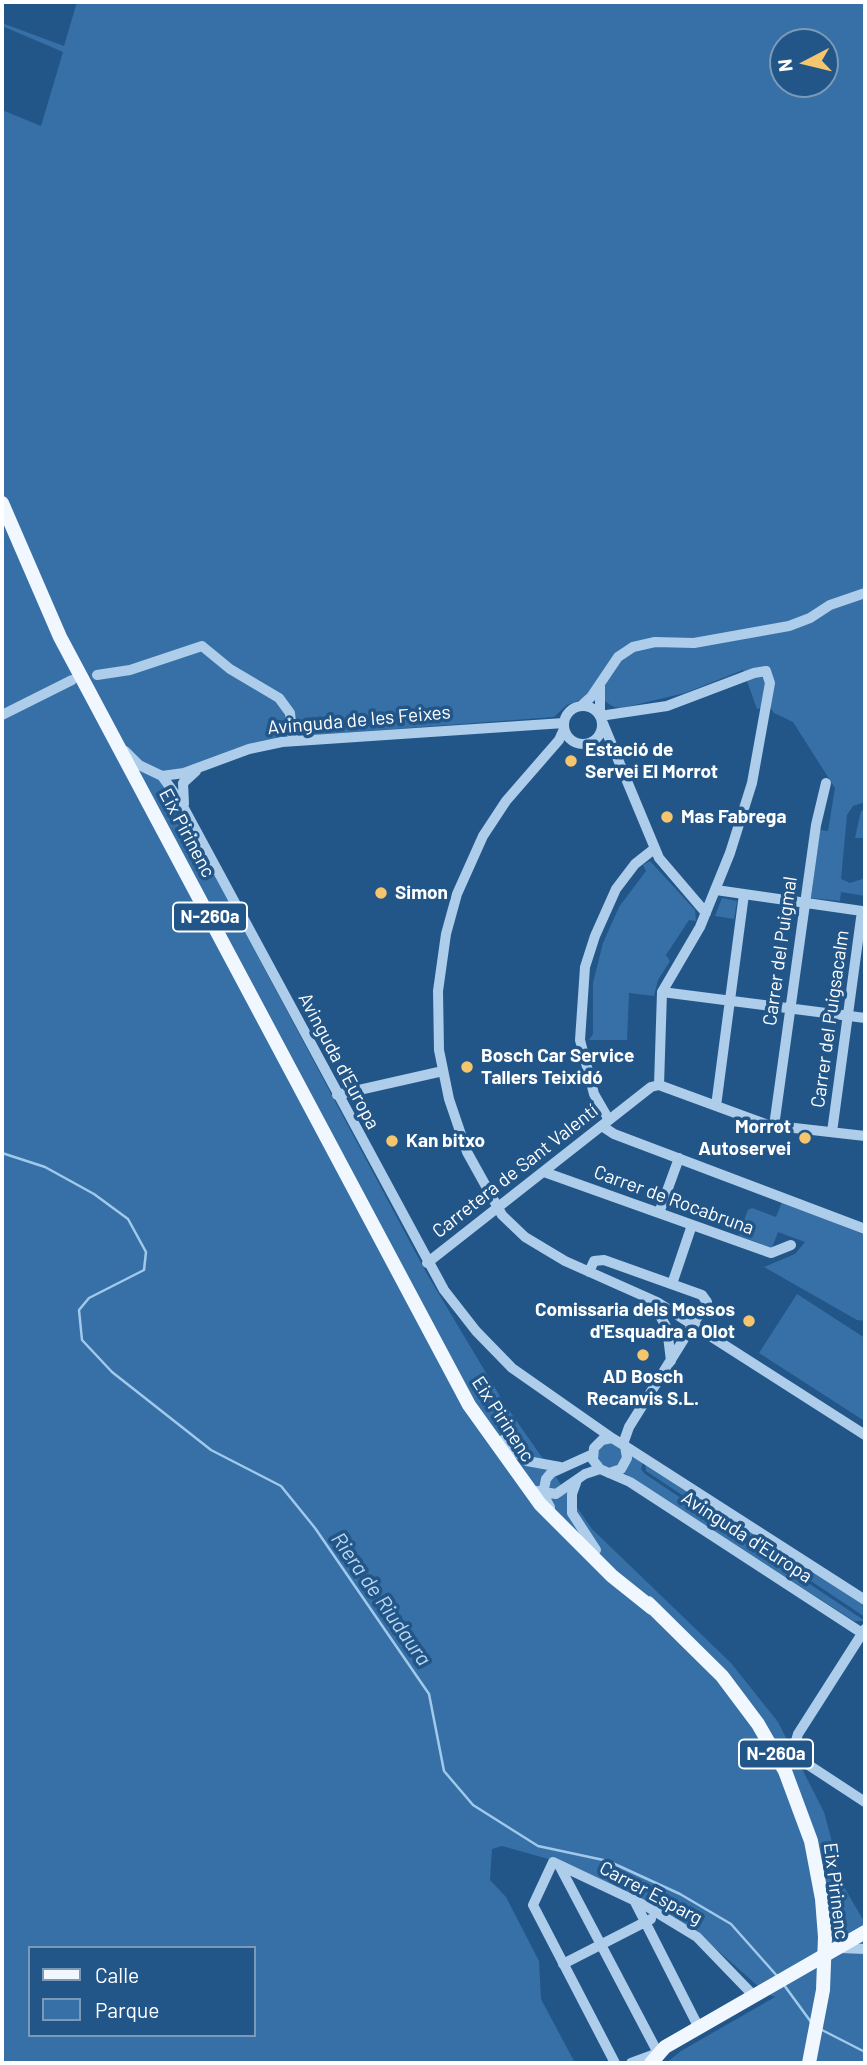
<!DOCTYPE html>
<meta charset="utf-8">
<style>
body{margin:0}
#map{position:relative;width:867px;height:2065px;overflow:hidden;background:#225688;font-family:Barlow,sans-serif}
canvas{display:block}
.frame{position:absolute;inset:0;border:4px solid #fff;pointer-events:none}
.legend{position:absolute;left:28px;top:1946px;width:228px;height:91px;box-sizing:border-box;background:#225688;border:2px solid #7a9ab8;margin:0;padding:9px 12px;list-style:none;font-size:21px;color:#fff}
.legend li{display:flex;align-items:center;gap:14px;height:35px}
.legend b{width:35px;border:2px solid #7a9ab8}
.north{position:absolute;left:769px;top:28px;width:70px;height:70px;box-sizing:border-box;background:#225688;border:2px solid #7a9ab8;border-radius:50%;rotate:263deg;font-size:19px;font-weight:700;line-height:28px;text-align:center;color:#fff}
.north::after{content:'';display:block;margin:auto;width:24px;height:32px;background:#f6c66f;clip-path:polygon(50% 0,100% 100%,50% 72%,0 100%)}
</style>
<div id="map">
<canvas width="867" height="2065"></canvas>
<div class="frame"></div>
<ul class="legend">
<li><b style="height:9px;background:#f1f7fe"></b>Calle</li>
<li><b style="height:19px;background:#3670a6"></b>Parque</li>
</ul>
<div class="north">N</div>
</div>
<script>
const ctx = document.querySelector('canvas').getContext('2d');
ctx.lineJoin = 'round';
function fill(path, color) { ctx.fillStyle = color; ctx.fill(path, 'evenodd'); }
const poly = rows => new Path2D(rows.map(r => 'M' + r).join(''));
function trace(path, color, width, dash) { ctx.strokeStyle = color; ctx.lineWidth = width; ctx.lineCap = dash ? 'butt' : 'round'; ctx.setLineDash(dash || []); ctx.stroke(path); }
function label(font, color, halo, rows, align = 'center') {
  ctx.font = font + ' Barlow,sans-serif'; ctx.lineWidth = 7; ctx.setLineDash([]); ctx.textBaseline = 'middle'; ctx.strokeStyle = halo; ctx.fillStyle = color; for (const [text, x, y, turn = 0] of rows) {
    ctx.save(); ctx.translate(x, y); ctx.rotate((+turn || 0) * Math.PI / 180); ctx.textAlign = isNaN(turn) ? turn : align; if (halo) ctx.strokeText(text, 0, 0); ctx.fillText(text, 0, 0); ctx.restore();
  }
}
fill(poly([
 [77,2,865,2,865,802,853,806,847,815,841,879,850,883,865,878,865,896,841,892,840,901,811,898,820,830,828,831,835,788,793,722,774,713,769,706,757,709,743,670,685,693,622,708,614,707,598,697,585,698,567,705,554,717,289,737,162,776,427,1274,504,1403,592,1529,731,1663,778,1722,824,1812,844,1887,865,1923,865,2063,666,2063,681,2051,775,1997,767,1994,699,1934,552,1860,502,1846,492,1849,490,1880,506,1897,539,1961,541,1999,575,2063,2,2063,2,110,41,126,63,52,2,26,2,23,64,46],
 [783,42,825,42,825,84,783,84],
 [30,1948,254,1948,254,2035,30,2035],
 [865,810,865,838,855,838,861,811],
 [650,861,695,910,696,921,689,920,666,955,670,961,658,980,654,996,629,993,627,1040,589,1040,593,1034,593,983,603,943,619,907,646,871,643,865],
 [722,898,737,901,734,919,715,916],
 [782,1202,865,1235,865,1321,857,1320,764,1267,795,1254,805,1242,778,1232,772,1248,738,1235,748,1210,752,1208,776,1217],
 [797,1294,865,1338,863,1420,759,1353],
 '598 1455a12 12 0 1 1 24 0a12 12 0 1 1-24 0Z',
 [632,1455,643,1462,641,1469,645,1474,865,1621,854,1621,624,1473],
 [645,1464,862,1604,865,1617,646,1471]
]), '#3670a6');
trace(poly([
 [2,1153,45,1167,94,1194,128,1219,146,1252,144,1270,89,1298,79,1310,82,1340,112,1372,211,1450,281,1486,315,1528,429,1694,444,1771,473,1805,538,1846,608,1861,680,1894,731,1924,778,1977],
 [784,1985,811,2022],
 [822,2030,865,2052]
]), '#a1c9eb', 2.5);
trace(poly([
 [97,675,130,670,202,646,230,669,279,698,290,713,293,741],
 [600,686,600,716,667,706,754,673,766,671,770,683,752,783,730,853,700,927,662,992,659,1085],
 '564 725a19 19 0 1 1 38 0a19 19 0 1 1-38 0Z',
 [581,706,591,697,618,657,633,647,655,642,694,643,789,626,810,618,830,605,865,593],
 [2,715,72,680],
 [602,721,659,858,706,913],
 [564,729,559,740,506,801,483,836,457,894,446,934,438,991,439,1050,449,1099,467,1152,502,1215,525,1237,565,1261,657,1302,865,1435],
 [125,751,139,765,162,776,180,801,444,1290,476,1331,512,1368,612,1438],
 [162,776,184,773,249,749,282,742,564,723],
 [184,804,183,783,196,771],
 [716,890,862,911,832,1132],
 [662,992,865,1018],
 [659,1085,768,1125,865,1136],
 [337,1095,443,1071],
 [716,1106,744,894],
 [609,1120,594,1094,580,1040,585,967,595,936,616,889,635,864,654,849],
 [602,1126,614,1134,865,1229],
 [774,1126,816,825,826,783],
 [544,1172,771,1253,791,1245],
 [659,1213,679,1158],
 [427,1263,651,1087,659,1085],
 [589,1272,594,1261,604,1260,702,1295,707,1302,629,1427,623,1444],
 [672,1284,692,1225],
 [652,1302,667,1328,671,1361],
 [503,1440,527,1461,560,1467],
 [625,1446,865,1600],
 [609,1473,621,1469,627,1458,625,1446,612,1438,602,1440,594,1448,593,1460,600,1469,630,1482,865,1635],
 [577,1480,572,1494,572,1513,596,1550],
 [537,1491,556,1494,585,1474,600,1469],
 [550,1507,543,1494,546,1479,551,1473,593,1454],
 [865,1629,798,1734,795,1744,804,1762,865,1802],
 [559,1865,658,2053,631,2063],
 [634,1900,699,2028],
 [840,1948,865,1949],
 [563,1964,651,1919],
 [615,2063,533,1905,553,1862,646,1906,697,1937,754,1996]
]), '#adcdea', 10);
trace(poly([
 [2,503,60,637,469,1405,540,1504,612,1576,652,1608],
 [648,1603,722,1676,758,1724,785,1771,811,1841,822,1899,825,1937],
 [651,2063,665,2047,865,1932]
]), '#f1f7fe', 14);
trace(poly([
 [809,2063,823,1990,825,1937]
]), '#f1f7fe', 14);
for (const [x, y, r, color] of [
 [571,761,7,"#f6c66f"],
 [667,817,7,"#f6c66f"],
 [381,893,7,"#f6c66f"],
 [467,1067,7,"#f6c66f"],
 [805,1138,7,"#f6c66f"],
 [392,1141,7,"#f6c66f"],
 [749,1321,7,"#f6c66f"],
 [643,1355,7,"#f6c66f"]
]) { const dot = new Path2D(); dot.arc(x, y, r, 0, 2 * Math.PI); ctx.fillStyle = color; ctx.fill(dot); trace(dot, '#225688', 2.5); }
for (const [x, y, w] of [
 [210,917,74],
 [776,1754,74]
]) { const box = new Path2D(); box.roundRect(x - w / 2, y - 14.5, w, 29, 5); ctx.fillStyle = '#225688'; ctx.fill(box); trace(box, '#fff', 2); }
label('bold 18px', '#fff', null, [
 ["N-260a",210,917],
 ["N-260a",776,1754]
]);
label('19px', '#fff', '#225688', [
 ["Avinguda de les Feixes",359,720,-5],
 ["Eix Pirinenc",187,833,62],
 ["Carrer del Puigmal",780,951,-82],
 ["Carrer del Puigsacalm",830,1019,-82],
 ["Avinguda d'Europa",339,1061,62],
 ["Carretera de Sant Valentí",515,1171,-38],
 ["Carrer de Rocabruna",674,1200,20],
 ["Eix Pirinenc",503,1419,57],
 ["Avinguda d'Europa",747,1537,33],
 ["Eix Pirinenc",836,1891,83],
 ["Carrer Esparg",651,1893,28]
]);
label('bold 19px', '#fff', '#225688', [
 ["Estació de",585,750],
 ["Servei El Morrot",585,772],
 ["Mas Fabrega",681,817],
 ["Simon",395,893],
 ["Bosch Car Service",481,1056],
 ["Tallers Teixidó",481,1078],
 ["Morrot",791,1127,"right"],
 ["Autoservei",791,1149,"right"],
 ["Kan bitxo",406,1141],
 ["Comissaria dels Mossos",735,1310,"right"],
 ["d'Esquadra a Olot",735,1332,"right"],
 ["AD Bosch",643,1377,"center"],
 ["Recanvis S.L.",643,1399,"center"]
], 'left');
label('italic 21px', '#b9d7f1', '#225688', [
 ["Riera de Riudaura",381,1599,55]
]);
</script>
